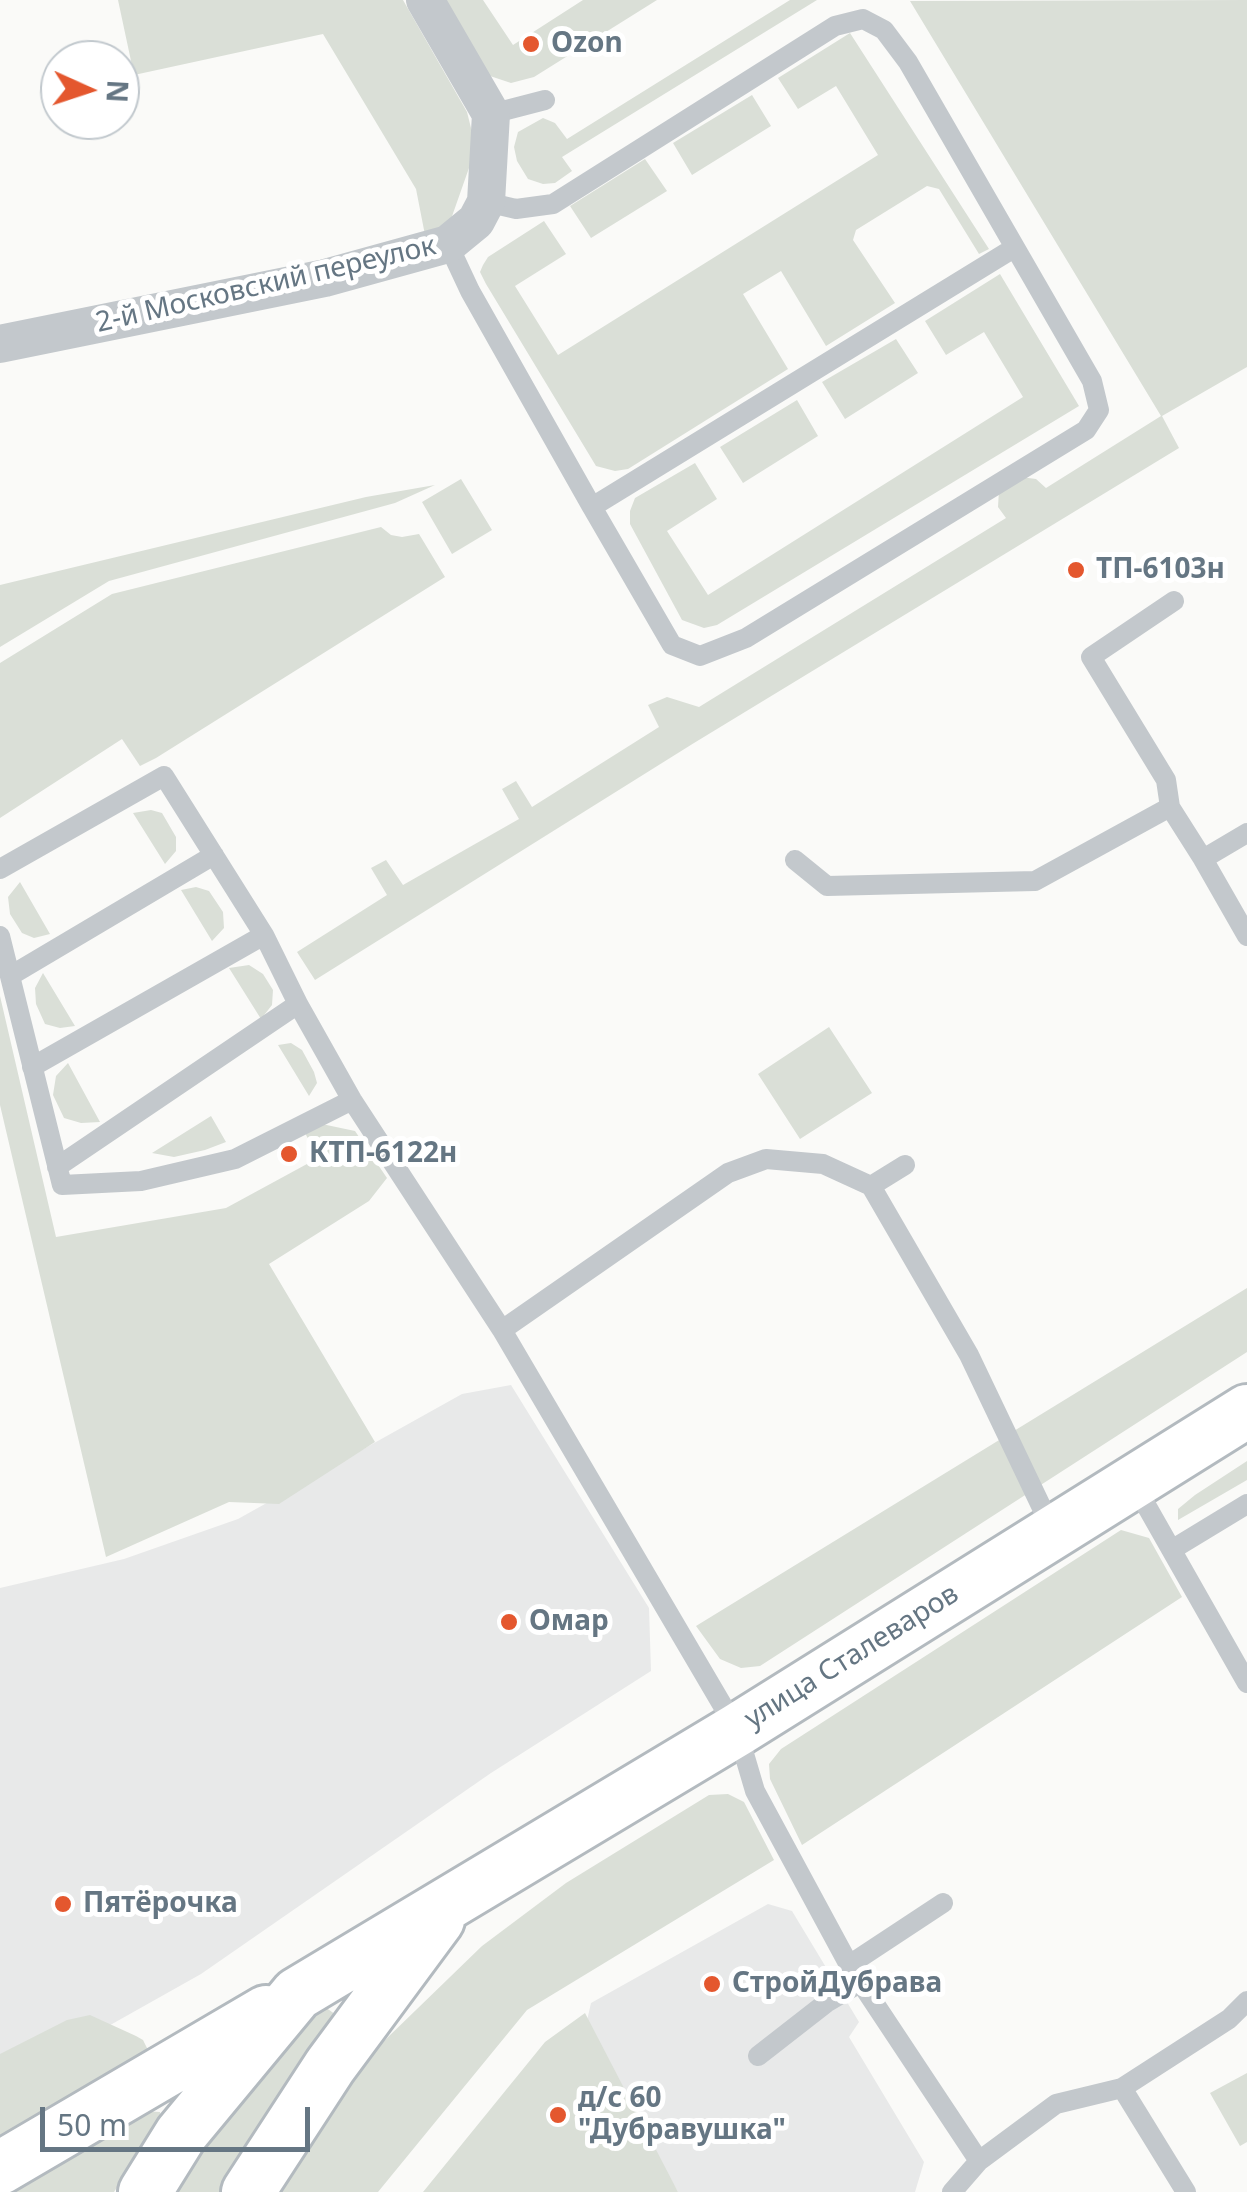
<!DOCTYPE html>
<meta charset="utf-8">
<style>
body{margin:0}
#map{position:relative;width:1247px;height:2192px;overflow:hidden;background:#fafaf8;font-family:"Noto Sans",sans-serif}
canvas{display:block}
.north{position:absolute;left:40px;top:40px;width:100px;height:100px;box-sizing:border-box;background:#fff;border:2px solid #c1c8cd;border-radius:50%;rotate:93deg;font-size:28px;font-weight:700;line-height:40px;text-align:center;color:#657683}
.north::after{content:'';display:block;margin:auto;width:35px;height:45px;background:#e4572e;clip-path:polygon(50% 0,100% 100%,50% 72%,0 100%)}
.scale{position:absolute;left:40px;top:2107px;width:270px;height:45px;box-sizing:border-box;border:5px solid #657683;border-top:0;padding-left:12px;font-size:30px;line-height:35px;white-space:nowrap;color:#657683;-webkit-text-stroke:8px #fff;paint-order:stroke}
</style>
<div id="map">
<canvas width="1247" height="2192"></canvas>
<div class="north">N</div>
<div class="scale">50 m</div>
</div>
<script>
const ctx = document.querySelector('canvas').getContext('2d');
ctx.lineJoin = 'round';
function fill(path, color) { ctx.fillStyle = color; ctx.fill(path, 'evenodd'); }
const poly = rows => new Path2D(rows.map(r => 'M' + r).join(''));
function trace(path, color, width, dash) { ctx.strokeStyle = color; ctx.lineWidth = width; ctx.lineCap = dash ? 'butt' : 'round'; ctx.setLineDash(dash || []); ctx.stroke(path); }
function label(font, color, halo, rows, align = 'center') {
  ctx.font = font + ' "Noto Sans",sans-serif'; ctx.lineWidth = 10; ctx.setLineDash([]); ctx.textBaseline = 'middle'; ctx.strokeStyle = halo; ctx.fillStyle = color; for (const [text, x, y, turn = 0] of rows) {
    ctx.save(); ctx.translate(x, y); ctx.rotate((+turn || 0) * Math.PI / 180); ctx.textAlign = isNaN(turn) ? turn : align; if (halo) ctx.strokeText(text, 0, 0); ctx.fillText(text, 0, 0); ctx.restore();
  }
}
fill(poly([
 [511,1385,649,1608,651,1671,491,1773,201,1974,0,2087,0,1588,124,1559,238,1519,462,1394],
 [768,1904,792,1911,859,2022,849,2037,924,2162,915,2192,678,2192,583,2038,591,2003]
]), '#e8e9e9');
fill(poly([
 [118,0,403,0,467,112,476,148,450,222,425,235,416,189,323,34,134,75],
 [444,0,483,0,513,45,583,0,657,0,534,77,511,83,490,76],
 [790,0,817,0,562,157,572,171,555,183,543,184,528,179,517,161,514,147,518,132,543,118,555,123,567,139],
 [1247,0,1247,367,1162,416,1179,448,694,743,315,980,297,952,387,895,371,868,386,860,403,885,519,819,502,789,516,781,532,807,659,727,648,705,667,697,699,707,1006,518,998,507,999,490,1021,477,1036,479,1046,488,1161,416,910,1],
 [850,33,989,249,979,254,939,189,927,186,856,230,853,240,895,303,826,346,781,271,743,294,788,369,628,469,615,471,596,466,486,284,480,272,483,265,488,257,544,221,566,254,515,286,558,355,878,155,836,86,798,109,778,78],
 [752,95,771,126,692,175,673,143],
 [645,159,667,191,591,238,570,206],
 [1000,274,1079,406,717,625,704,628,682,620,630,524,630,511,635,498,695,463,717,499,667,531,708,595,1023,397,984,332,946,355,925,321],
 [896,339,918,373,845,419,822,382],
 [797,400,818,436,743,483,720,447],
 [461,479,492,530,452,554,422,502],
 [435,485,395,503,109,581,0,647,0,585,366,497],
 [381,527,391,535,402,537,419,534,445,577,156,758,140,766,122,739,0,818,0,663,112,594],
 [151,810,162,813,176,837,176,851,165,864,133,813],
 [20,882,50,934,34,938,22,933,10,914,8,897],
 [196,887,209,891,223,912,224,928,212,941,181,890],
 [249,965,263,974,273,990,272,1005,261,1019,229,968],
 [43,973,75,1026,60,1028,45,1024,36,1004,35,988],
 [0,996,56,1237,226,1208,318,1158,305,1133,317,1123,355,1131,387,1178,369,1201,269,1264,375,1442,279,1504,229,1502,106,1557,0,1105],
 [829,1027,872,1093,800,1139,758,1074],
 [291,1043,302,1050,314,1072,317,1083,309,1096,278,1045],
 [68,1063,100,1122,81,1123,64,1118,53,1095,56,1076],
 [211,1116,226,1142,205,1150,174,1157,152,1153],
 [1247,1288,1247,1352,760,1666,741,1668,720,1659,696,1626],
 [1247,1461,1247,1480,1178,1520,1178,1509,1195,1495],
 [1121,1530,1149,1538,1182,1597,802,1845,770,1779,769,1764,781,1749],
 [728,1794,744,1802,774,1860,527,2010,378,2192,272,2192,352,2072,482,1946,566,1883,709,1795],
 [325,2007,339,2017,224,2192,169,2192,298,2022],
 [585,2013,678,2192,423,2192,545,2042],
 [90,2015,136,2036,143,2040,149,2052,0,2140,0,2054,67,2020],
 [1247,2073,1247,2142,1240,2146,1210,2093],
 [144,2111,160,2112,161,2120,114,2192,6,2192]
]), '#dadfd7');
const secondary = poly([
 [0,2168,266,2012],
 [145,2192,181,2134,297,1994,737,1730,1247,1411],
 [248,2192,330,2066,438,1920]
]);
trace(secondary, '#b3babf', 58);
trace(poly([
 [491,114,545,100],
 [486,202,516,209,553,204,835,26,863,19,884,30,908,62,1092,381,1099,410,1086,430,746,638,700,656,672,645,592,507],
 [448,244,470,291,592,507,1014,248],
 [1170,807,1166,780,1091,657,1174,601],
 [1203,859,1247,936],
 [795,860,827,886,1035,881,1170,807,1203,859,1247,833],
 [0,869,164,776,264,935,298,1004,352,1100,502,1330,737,1730,755,1791,849,1965,979,2161,952,2192],
 [0,936,62,1185,141,1181,235,1159,352,1100],
 [10,976,214,855],
 [32,1067,264,935],
 [57,1167,298,1004],
 [871,1186,969,1355,1052,1529],
 [502,1330,728,1173,766,1159,823,1164,871,1186,905,1165],
 [1134,1484,1247,1683],
 [1173,1549,1247,1504],
 [849,1965,943,1903],
 [758,2056,826,2003,860,1983],
 [1122,2088,1229,2019,1247,2001],
 [979,2161,1056,2104,1122,2088,1186,2192]
]), '#c3c8cc', 20);
trace(poly([
 [0,344,325,278,448,244,476,221,486,202,491,114,425,0]
]), '#c3c8cc', 38);
trace(secondary, '#fff', 52);
for (const [x, y, r, color] of [
 [531,44,10,"#e4572e"],
 [1076,570,10,"#e4572e"],
 [289,1154,10,"#e4572e"],
 [509,1622,10,"#e4572e"],
 [63,1904,10,"#e4572e"],
 [712,1984,10,"#e4572e"],
 [558,2115,10,"#e4572e"]
]) { const dot = new Path2D(); dot.arc(x, y, r, 0, 2 * Math.PI); ctx.fillStyle = color; ctx.fill(dot); trace(dot, '#fff', 4); }
label('bold 28px', '#657683', '#fff', [
 ["Ozon",551,44],
 ["ТП-6103н",1096,570],
 ["КТП-6122н",309,1154],
 ["Омар",529,1622],
 ["Пятёрочка",83,1904],
 ["СтройДубрава",732,1984],
 ["д/с 60",578,2099],
 ["\"Дубравушка\"",578,2131]
], 'left');
label('28px', '#657683', '#fff', [
 ["2-й Московский переулок",266,285,-13],
 ["улица Сталеваров",852,1657,-32]
]);
</script>
